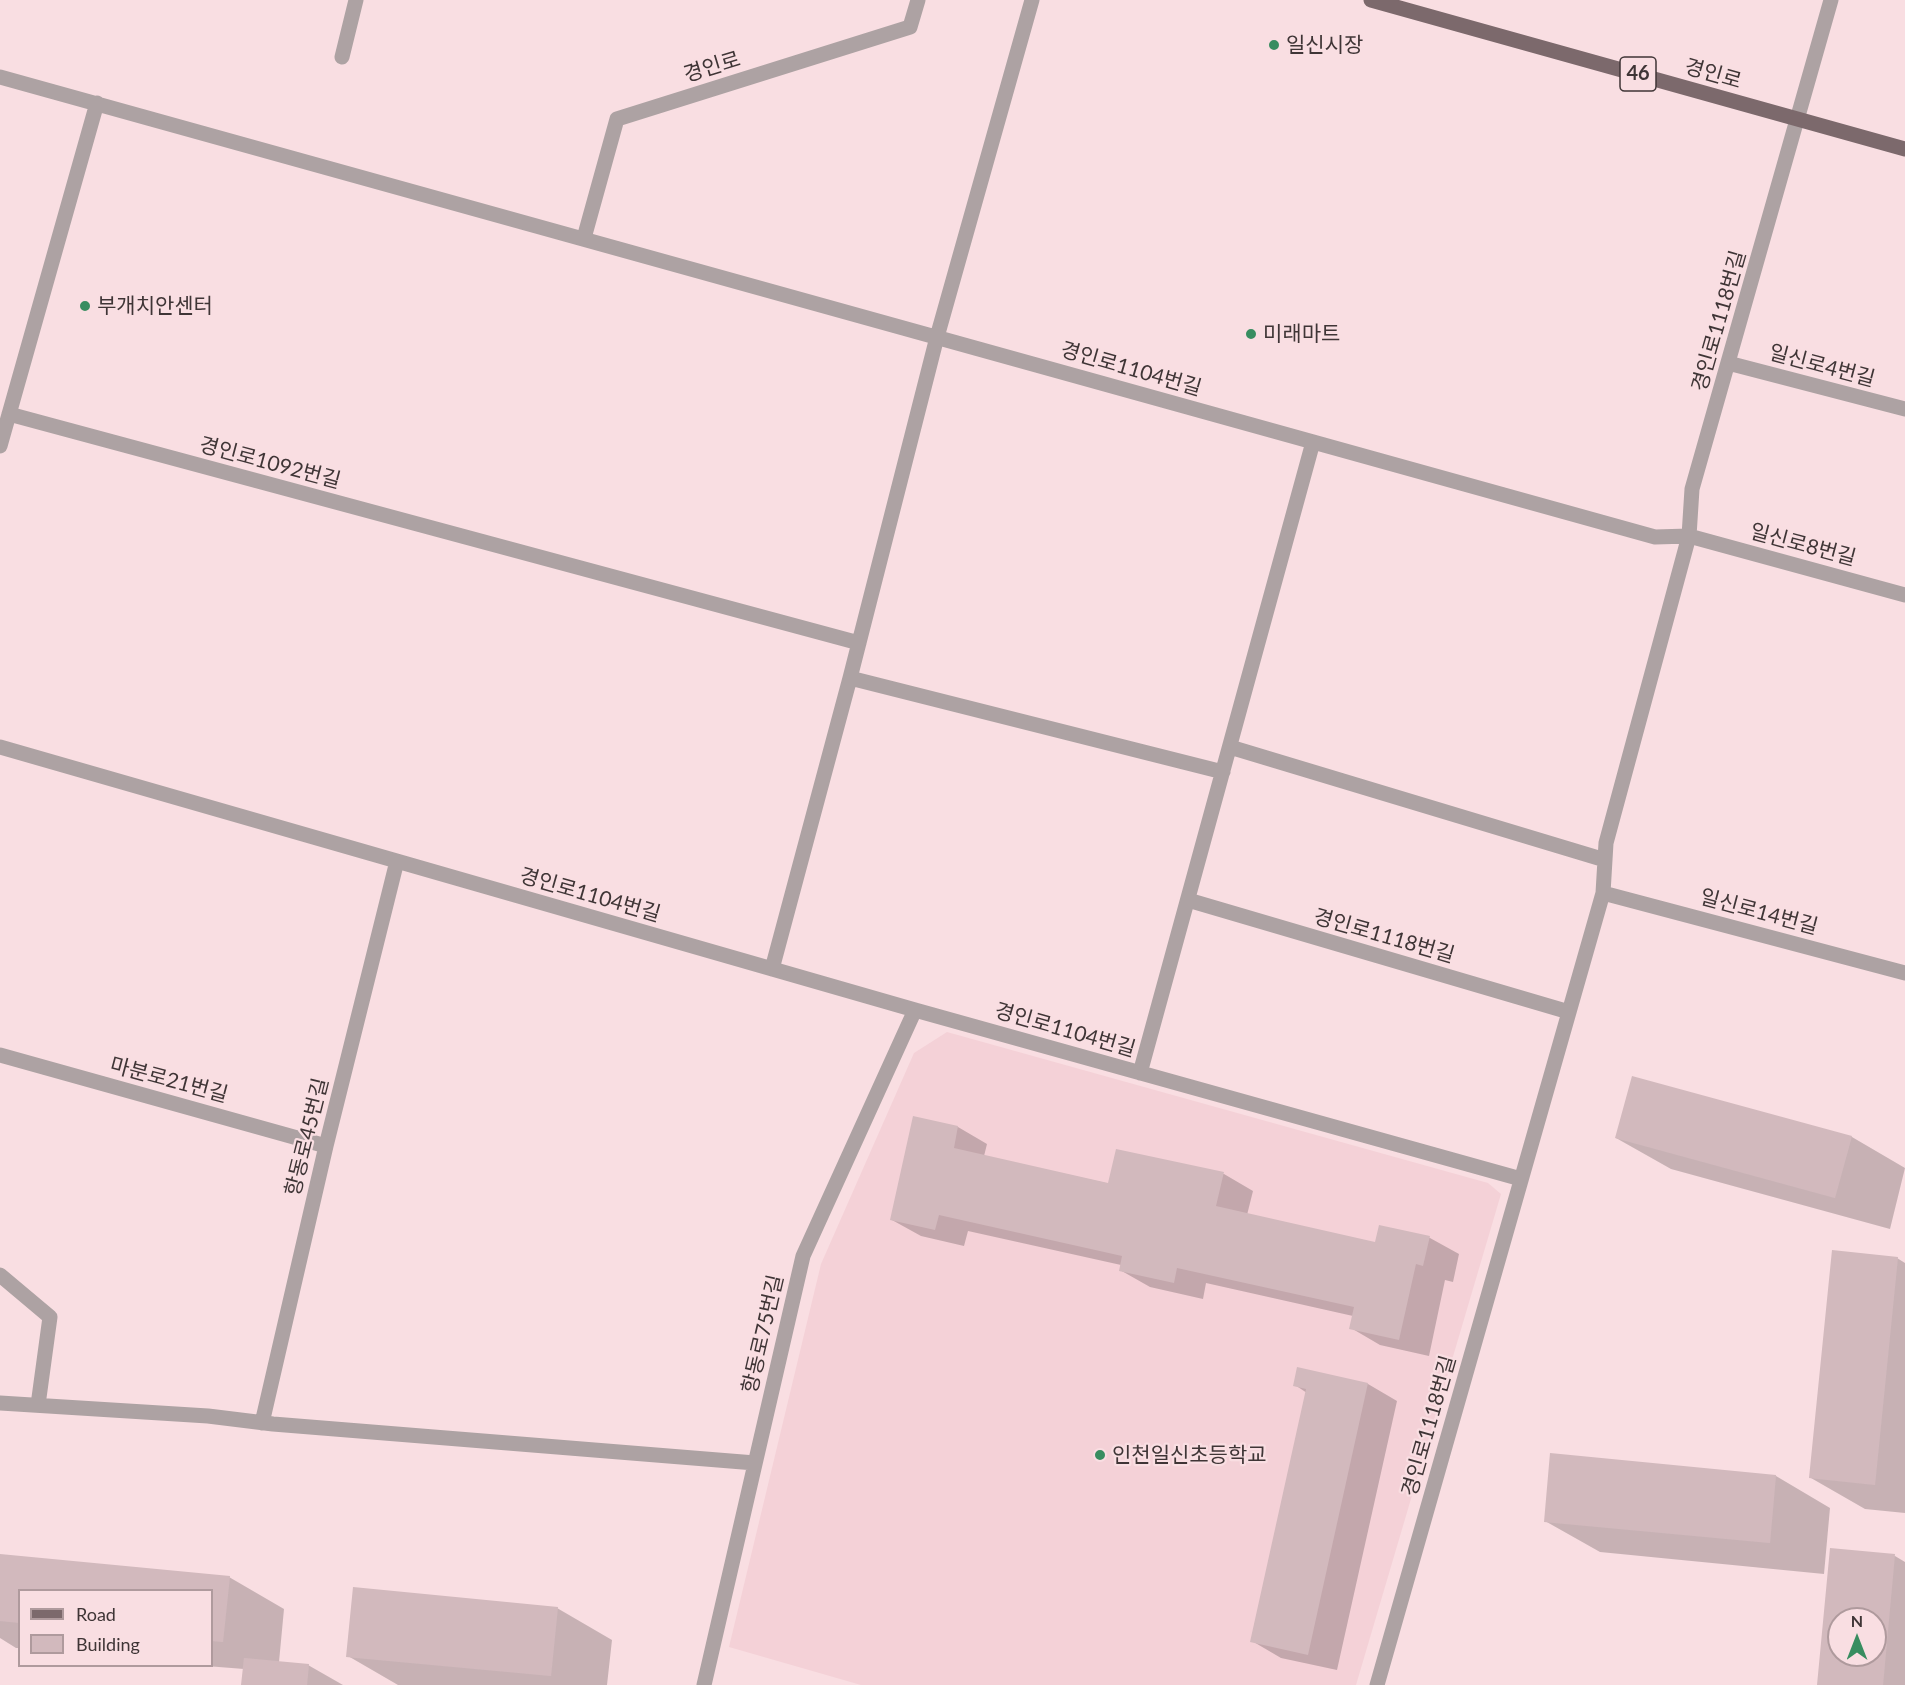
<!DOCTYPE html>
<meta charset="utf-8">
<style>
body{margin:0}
#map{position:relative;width:1905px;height:1685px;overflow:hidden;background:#f9dee2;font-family:Lato,sans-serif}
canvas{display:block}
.legend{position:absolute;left:18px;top:1589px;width:195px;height:78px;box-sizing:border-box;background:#f9dee2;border:2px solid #af9a9d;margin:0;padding:8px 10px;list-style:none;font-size:18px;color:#3f3536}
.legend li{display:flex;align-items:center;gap:12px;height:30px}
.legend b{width:30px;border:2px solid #af9a9d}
.north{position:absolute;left:1827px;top:1607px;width:60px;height:60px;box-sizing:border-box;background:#f9dee2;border:2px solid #af9a9d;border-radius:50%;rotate:0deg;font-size:16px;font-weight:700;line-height:24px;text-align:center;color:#3f3536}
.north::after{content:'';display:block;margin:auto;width:21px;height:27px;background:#388d60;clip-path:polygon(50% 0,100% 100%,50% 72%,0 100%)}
</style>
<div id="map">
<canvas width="1905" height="1685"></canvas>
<ul class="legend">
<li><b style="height:8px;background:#7c696c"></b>Road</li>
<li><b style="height:16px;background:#d2b9bd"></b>Building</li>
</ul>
<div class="north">N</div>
</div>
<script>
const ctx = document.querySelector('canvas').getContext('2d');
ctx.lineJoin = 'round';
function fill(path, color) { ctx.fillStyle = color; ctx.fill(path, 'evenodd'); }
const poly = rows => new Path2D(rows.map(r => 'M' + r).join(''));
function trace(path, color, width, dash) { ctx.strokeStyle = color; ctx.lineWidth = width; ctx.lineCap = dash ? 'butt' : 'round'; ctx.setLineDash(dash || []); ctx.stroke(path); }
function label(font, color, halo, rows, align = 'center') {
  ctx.font = font + ' Lato,"Noto Sans KR",sans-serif'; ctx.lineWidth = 4.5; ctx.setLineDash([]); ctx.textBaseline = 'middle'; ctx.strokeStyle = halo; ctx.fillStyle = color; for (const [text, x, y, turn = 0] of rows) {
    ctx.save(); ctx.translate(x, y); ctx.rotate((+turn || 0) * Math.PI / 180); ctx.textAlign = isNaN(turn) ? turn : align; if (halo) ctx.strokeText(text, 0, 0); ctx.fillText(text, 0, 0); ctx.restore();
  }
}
fill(poly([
 [947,1032,1488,1183,1501,1194,1356,1685,861,1685,729,1647,821,1264,914,1053]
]), '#f4d1d7');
fill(poly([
 [1633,1078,1852,1137,1905,1168,1890,1229,1671,1169,1616,1138],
 [915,1118,958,1127,987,1144,984,1156,1110,1184,1224,1174,1253,1191,1247,1215,1376,1243,1380,1227,1430,1238,1459,1254,1453,1282,1445,1280,1429,1356,1380,1345,1351,1328,1353,1316,1206,1283,1203,1299,1150,1287,1120,1270,1121,1265,968,1231,964,1246,921,1236,892,1220],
 [1897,1258,1905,1263,1905,1513,1865,1509,1811,1478],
 [1298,1369,1368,1384,1397,1401,1337,1670,1281,1658,1252,1641,1307,1393,1295,1385],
 [1776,1476,1830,1508,1824,1574,1600,1552,1545,1521],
 [1832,1550,1895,1556,1905,1562,1905,1685,1818,1685],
 [1839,1619,1875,1619,1875,1655,1839,1655],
 [0,1555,229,1577,284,1609,279,1662,308,1665,343,1685,243,1685,244,1669,206,1666,212,1666,212,1590,20,1590,20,1648,16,1648,0,1638],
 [557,1608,612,1640,607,1685,398,1685,348,1656]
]), '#0003');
fill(poly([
 [1632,1076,1852,1136,1835,1198,1615,1138],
 [913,1116,958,1126,954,1148,1108,1183,1116,1149,1224,1172,1216,1206,1375,1242,1379,1225,1430,1236,1423,1266,1416,1264,1399,1340,1349,1329,1354,1307,1177,1268,1174,1283,1119,1271,1122,1256,939,1215,935,1230,890,1220],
 [1832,1250,1898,1257,1875,1485,1809,1478],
 [1297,1367,1368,1383,1308,1655,1250,1642,1306,1389,1293,1386],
 [1550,1453,1776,1475,1770,1543,1544,1522],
 [1830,1548,1895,1554,1883,1685,1817,1685],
 [1839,1619,1875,1619,1875,1655,1839,1655],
 [0,1554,230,1576,223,1642,212,1641,212,1590,20,1590,20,1623,0,1621],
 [353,1587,558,1607,551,1676,346,1657],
 [244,1658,309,1664,307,1685,241,1685]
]), '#d2b9bd');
trace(poly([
 [342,57,356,0],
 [0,77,1655,537,1689,536,1905,595],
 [584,238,617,119,910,27,918,0],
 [1728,363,1905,409],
 [9,414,859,643],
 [0,446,97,103],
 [850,678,1223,772],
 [0,747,915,1010,1521,1179],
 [1230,747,1605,860],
 [1603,893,1905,973],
 [1188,900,1569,1012],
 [772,969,850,678,937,337,1032,0],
 [0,1055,326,1146],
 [1140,1073,1313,442],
 [0,1275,50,1317,38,1405],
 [0,1403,208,1416,273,1424,755,1463],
 [262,1423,326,1146,397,861],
 [704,1685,803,1256,915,1010],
 [1377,1685,1603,893,1606,843,1689,536,1692,489,1831,0]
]), '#ada2a3', 15);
trace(poly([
 [1371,0,1905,149]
]), '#7c696c', 15);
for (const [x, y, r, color] of [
 [1274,45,6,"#388d60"],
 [85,306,6,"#388d60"],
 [1251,334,6,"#388d60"],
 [1100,1455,6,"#388d60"]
]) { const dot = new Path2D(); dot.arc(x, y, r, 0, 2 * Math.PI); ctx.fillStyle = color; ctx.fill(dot); trace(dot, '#f9dee2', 2); }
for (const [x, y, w] of [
 [1638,74,36]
]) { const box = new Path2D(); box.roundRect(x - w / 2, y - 17, w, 34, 4.5); ctx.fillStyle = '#f9dee2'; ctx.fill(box); trace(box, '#3f3536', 1.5); }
label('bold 20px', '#3f3536', null, [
 ["46",1638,74]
]);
label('21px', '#3f3536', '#f9dee2', [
 ["일신시장",1286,45],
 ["부개치안센터",97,306],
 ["미래마트",1263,334],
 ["인천일신초등학교",1112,1455]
], 'left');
label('21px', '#3f3536', '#f9dee2', [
 ["경인로",712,67,-17],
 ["경인로",1713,74,16],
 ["경인로1118번길",1719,321,-74],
 ["일신로4번길",1822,366,15],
 ["경인로1104번길",1131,369,16],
 ["경인로1092번길",270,463,15],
 ["일신로8번길",1803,545,15],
 ["경인로1104번길",590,895,16],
 ["일신로14번길",1759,912,15],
 ["경인로1118번길",1384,936,16],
 ["경인로1104번길",1065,1030,16],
 ["마분로21번길",169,1080,15],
 ["항동로45번길",307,1137,-76],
 ["항동로75번길",763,1334,-77],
 ["경인로1118번길",1429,1426,-74]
]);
</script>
